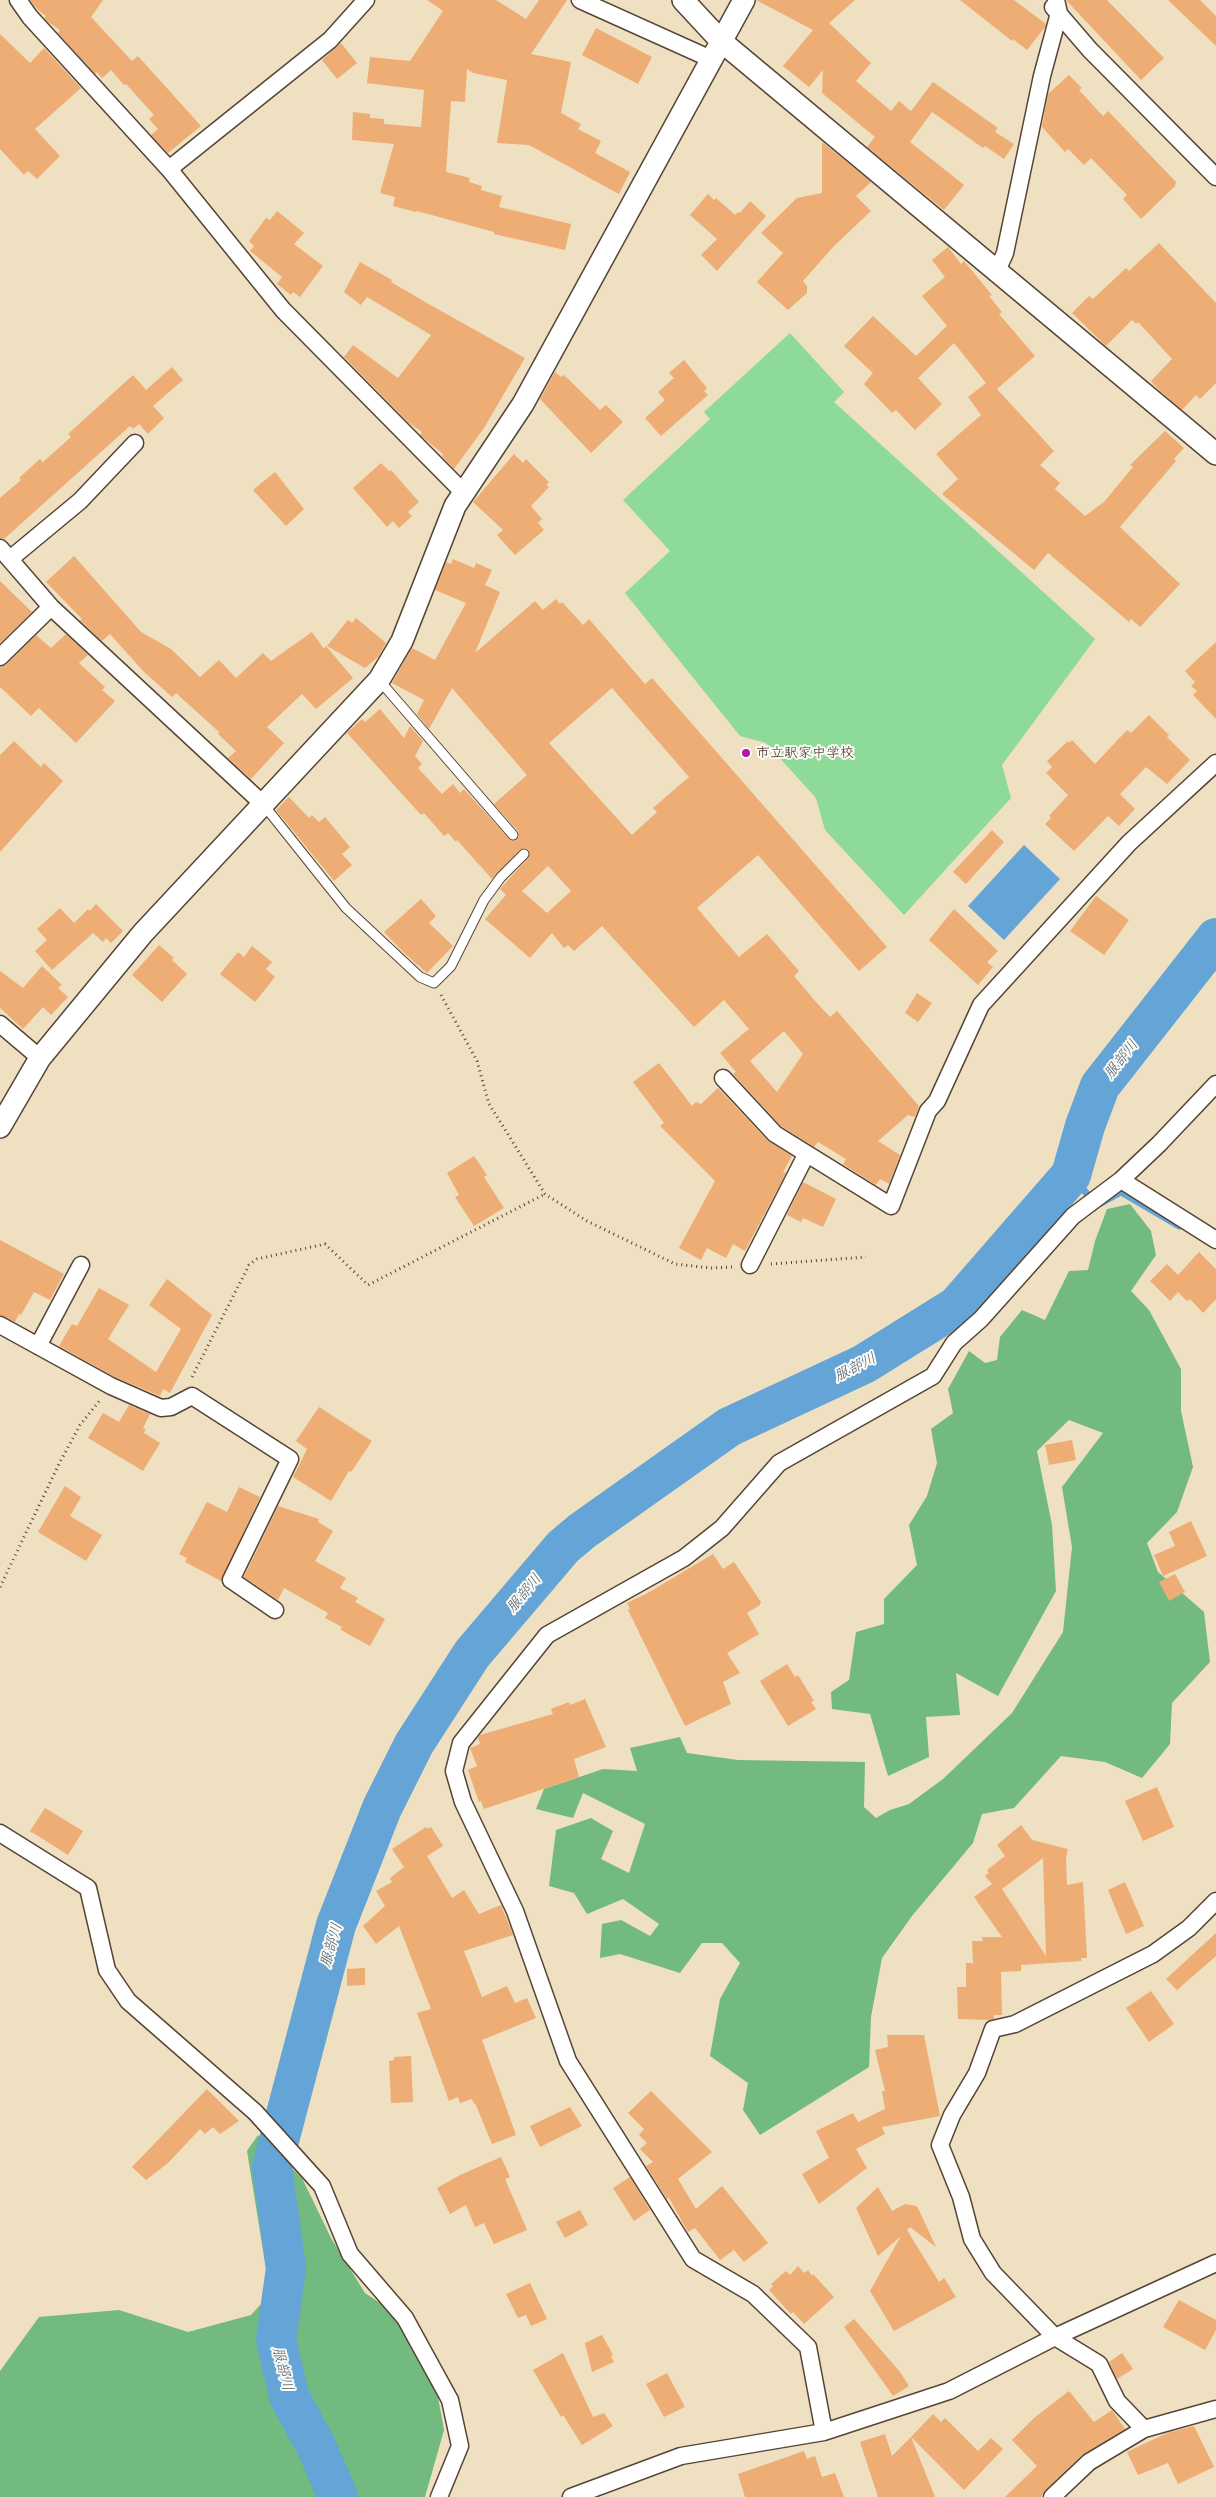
<!DOCTYPE html>
<meta charset="utf-8">
<style>
body{margin:0}
canvas{display:block;background:#eee0c0}
</style>
<canvas width="1216" height="2497"></canvas>
<script>
const ctx = document.querySelector('canvas').getContext('2d');
ctx.lineJoin = 'round';
function fill(path, color) { ctx.fillStyle = color; ctx.fill(path, 'evenodd'); }
const poly = rows => new Path2D(rows.map(r => 'M' + r).join(''));
function trace(path, color, width, dash) { ctx.strokeStyle = color; ctx.lineWidth = width; ctx.lineCap = dash ? 'butt' : 'round'; ctx.setLineDash(dash || []); ctx.stroke(path); }
function label(font, color, halo, rows, align = 'center') {
  ctx.font = font + ' Mali,"Klee One",sans-serif'; ctx.lineWidth = 4; ctx.setLineDash([]); ctx.textBaseline = 'middle'; ctx.strokeStyle = halo; ctx.fillStyle = color; for (const [text, x, y, turn = 0] of rows) {
    ctx.save(); ctx.translate(x, y); ctx.rotate((+turn || 0) * Math.PI / 180); ctx.textAlign = isNaN(turn) ? turn : align; if (halo) ctx.strokeText(text, 0, 0); ctx.fillText(text, 0, 0); ctx.restore();
  }
}
fill(poly([
 [790,333,844,392,834,402,1095,639,1002,765,1011,798,904,915,825,830,816,798,766,743,740,736,625,593,670,551,623,500,710,419,704,412]
]), '#8eda98');
fill(poly([
 [1130,1204,1151,1231,1156,1255,1131,1291,1149,1310,1181,1369,1181,1411,1193,1467,1177,1512,1147,1543,1158,1572,1204,1612,1210,1662,1172,1703,1170,1744,1142,1778,1105,1762,1061,1756,1014,1808,982,1814,973,1843,912,1916,882,1958,871,2017,869,2067,760,2135,743,2110,748,2083,710,2056,720,1999,740,1963,722,1943,702,1943,680,1973,620,1954,600,1958,602,1924,621,1920,650,1936,659,1924,623,1899,587,1914,574,1893,549,1886,556,1830,591,1818,613,1831,601,1859,629,1873,645,1824,583,1793,573,1818,536,1809,544,1789,603,1769,637,1771,630,1748,680,1737,687,1753,738,1760,865,1762,864,1807,876,1818,890,1810,909,1804,943,1779,1012,1713,1063,1632,1072,1547,1062,1487,1103,1433,1069,1420,1037,1451,1052,1525,1056,1591,998,1696,956,1673,960,1715,926,1717,929,1757,888,1776,870,1714,832,1709,831,1692,849,1680,856,1632,884,1624,884,1599,917,1565,909,1525,927,1496,937,1463,931,1429,953,1413,948,1389,969,1351,985,1363,997,1360,1000,1337,1022,1310,1045,1320,1069,1271,1088,1270,1095,1241,1107,1209],
 [258,2135,302,2178,331,2238,365,2293,392,2311,436,2386,444,2430,425,2497,0,2497,0,2371,39,2317,119,2310,188,2332,251,2315,270,2294,247,2151]
]), '#72ba80');
fill(poly([
 [1024,845,1060,879,1004,940,968,906]
]), '#64a4d7');
trace(poly([
 [1071,1175,1093,1201],
 [1101,1203,1121,1192,1179,1226]
]), '#64a4d7', 7);
trace(poly([
 [338,2497,317,2448,289,2396,276,2340,286,2268,272,2167,336,1925,382,1808,414,1744,472,1654,563,1547,582,1531,729,1427,864,1364,957,1306,1071,1175,1085,1126,1100,1086,1216,938]
]), '#64a4d7', 40);
fill(poly([
 [30,0,103,0,91,17,132,61,138,56,201,126,168,153,151,135,158,129,149,119,154,115,126,84,124,85,111,70,102,78,97,72,95,74,58,33,60,30,48,22,44,18,46,16,38,10],
 [427,0,496,0,526,19,539,0,567,0,531,54,571,62,561,113,581,124,578,129,601,141,595,153,630,172,619,194,529,145,497,143,507,80,473,73,467,69,465,102,451,101,446,172,470,178,469,182,482,186,481,190,502,196,499,207,571,224,565,250,494,234,494,232,417,211,416,212,393,206,395,197,380,193,394,144,352,140,353,112,370,114,370,118,384,119,384,124,421,127,424,90,367,83,370,57,410,61,443,11],
 [756,0,855,0,829,23,871,63,856,81,891,111,899,101,911,111,933,82,998,128,995,132,1014,144,1004,159,985,146,983,148,932,112,910,142,964,185,944,210,867,147,875,137,822,93,823,70,809,87,783,66,813,30],
 [960,0,1014,0,1046,24,1045,27,1027,50,1013,39,1012,41],
 [1066,0,1107,0,1164,58,1141,80],
 [1168,0,1200,0,1216,16,1216,46],
 [596,28,652,57,638,84,582,55],
 [0,34,30,63,44,48,81,88,35,129,60,156,37,179,28,171,24,175,0,149],
 [341,43,357,63,337,79,322,60],
 [1069,75,1082,88,1079,90,1103,116,1108,111,1176,182,1175,186,1141,219,1123,199,1127,195,1091,158,1084,165,1068,149,1065,152,1042,127,1048,94],
 [822,142,871,182,856,196,871,211,834,246,803,281,807,286,807,293,788,310,757,282,783,253,761,233,797,198,822,193],
 [708,194,714,200,716,198,735,215,738,212,740,213,750,201,766,216,717,271,701,255,717,239,690,215],
 [277,211,304,233,294,244,323,266,300,297,293,292,291,295,277,284,282,277,250,251,254,246,249,241,266,218,270,220],
 [1159,243,1216,303,1216,383,1200,399,1196,395,1182,410,1157,388,1151,381,1172,359,1138,322,1136,324,1132,320,1106,346,1072,313,1089,296,1093,299,1126,268,1129,271],
 [948,247,961,264,964,261,992,295,989,296,1002,312,999,314,1035,356,997,389,1054,451,1040,465,1060,483,1055,489,1085,516,1104,502,1133,467,1130,465,1165,431,1184,448,1174,459,1176,461,1120,527,1180,584,1140,627,1131,619,1129,622,1048,553,1034,570,942,494,958,479,936,454,981,415,968,397,986,383,954,343,918,378,942,404,915,430,896,410,892,413,864,384,873,373,844,346,873,316,916,356,947,326,922,296,945,277,932,260],
 [360,262,392,280,391,282,427,303,525,358,484,428,454,469,442,456,443,454,420,435,422,432,409,423,344,357,353,345,398,378,431,335,367,297,361,305,344,292],
 [684,360,707,388,704,391,708,395,661,436,645,418,665,400,658,392,674,378,669,373],
 [172,367,183,380,153,406,164,418,148,434,139,424,133,429,130,426,4,539,0,538,0,498,21,480,19,478,40,459,43,462,71,437,68,434,133,375,146,390],
 [555,372,561,377,564,375,600,410,606,405,623,422,591,453,540,399],
 [514,454,523,463,526,459,549,482,546,485,549,487,531,506,542,519,538,523,544,530,515,555,497,535,503,530,473,502],
 [381,463,389,471,391,470,419,502,408,512,412,516,399,528,393,521,387,527,353,488],
 [275,472,304,509,286,526,253,490],
 [74,556,141,632,171,649,200,677,219,660,236,678,263,653,271,661,312,632,324,649,326,646,353,678,316,709,302,694,267,727,284,743,251,779,228,758,236,751,218,734,219,732,176,693,172,697,143,671,110,634,102,641,80,620,82,619,46,582],
 [453,559,474,568,476,563,492,570,485,585,500,592,475,653,535,601,543,610,556,599,560,604,562,602,583,625,589,619,645,684,652,678,887,947,859,971,758,855,697,908,739,957,767,934,799,971,794,976,816,1002,830,1017,837,1011,919,1106,915,1117,908,1115,878,1141,900,1155,889,1184,880,1179,876,1185,843,1164,846,1159,818,1142,814,1147,781,1126,733,1074,736,1072,720,1053,749,1029,724,1000,694,1027,602,926,574,951,568,945,564,948,552,933,530,958,485,919,506,895,500,889,528,858,529,850,525,848,520,850,492,879,457,840,456,842,448,833,444,836,424,813,421,815,347,733,362,719,365,722,380,709,404,738,410,726,423,741,415,756,422,764,418,768,442,794,453,784,460,793,464,789,509,839,515,841,519,837,518,831,494,804,527,775,452,688,429,729,417,714,424,700,392,683,412,648,435,660,466,603,435,590,446,562,451,564],
 [612,688,689,777,653,808,657,812,632,835,549,743],
 [548,866,571,891,547,913,522,891],
 [784,1031,803,1054,777,1092,750,1061],
 [0,581,32,612,0,643],
 [356,618,386,643,378,657,365,668,327,646,348,620,352,623],
 [66,634,88,655,79,663,105,687,102,690,115,701,76,743,39,708,31,716,0,687,0,667,7,664,36,635,51,648],
 [1216,642,1216,719,1193,695,1197,691,1191,686,1195,682,1185,671],
 [1149,715,1169,735,1167,737,1190,760,1167,784,1146,767,1120,794,1135,809,1119,826,1108,816,1074,851,1045,824,1051,818,1049,816,1068,795,1046,773,1052,767,1047,761,1068,741,1069,743,1072,740,1095,764,1127,730,1131,733],
 [14,741,41,767,44,763,63,781,0,852,0,755],
 [289,797,309,818,312,815,319,822,325,817,350,847,342,854,352,865,334,881,276,810],
 [992,830,1004,842,966,884,953,872],
 [1096,896,1129,920,1104,955,1070,931],
 [421,899,436,916,429,923,453,946,427,973,403,952,384,932],
 [96,904,123,931,111,943,106,938,103,942,93,933,52,970,35,951,47,940,37,929,60,908,74,923,88,909,90,911],
 [954,909,998,951,987,962,993,967,978,985,929,940],
 [159,945,174,958,172,960,187,974,162,1002,132,975],
 [252,946,272,962,266,969,275,977,255,1002,220,974,238,952,244,957],
 [42,966,62,985,58,988,68,997,51,1015,43,1007,23,1029,0,1008,0,971,23,988],
 [917,993,932,1003,918,1022,905,1013],
 [659,1063,692,1106,696,1102,701,1104,718,1088,768,1141,792,1156,783,1172,786,1173,745,1251,733,1244,726,1258,707,1248,701,1260,679,1248,715,1181,660,1126,664,1123,633,1082],
 [474,1156,487,1175,484,1177,504,1208,474,1226,455,1197,459,1195,447,1173],
 [803,1182,836,1199,823,1227,803,1218,801,1222,787,1215],
 [0,1240,64,1274,50,1300,34,1292,21,1315,19,1314,15,1322,0,1315],
 [1199,1252,1216,1269,1216,1299,1203,1313,1190,1299,1187,1301,1178,1292,1170,1301,1150,1281,1167,1264,1178,1275],
 [167,1279,212,1315,170,1393,163,1389,160,1396,115,1377,59,1346,72,1324,77,1326,99,1288,129,1305,108,1339,156,1372,181,1329,149,1305],
 [129,1405,150,1414,143,1428,146,1429,144,1433,160,1443,143,1471,88,1438,103,1413,119,1422],
 [319,1407,372,1441,351,1472,349,1471,331,1501,293,1477,307,1449,296,1441],
 [1072,1440,1076,1460,1049,1465,1045,1445],
 [65,1486,81,1497,70,1516,102,1535,86,1561,38,1532],
 [239,1487,260,1497,221,1581,185,1562,187,1558,179,1554,207,1502,227,1512],
 [278,1506,319,1519,318,1522,333,1531,315,1561,346,1578,340,1588,358,1598,355,1602,385,1619,370,1646,348,1634,340,1629,342,1627,325,1618,328,1613,284,1588,278,1600,244,1577],
 [1191,1521,1207,1556,1163,1576,1154,1555,1175,1546,1169,1532],
 [713,1554,723,1569,734,1562,761,1602,760,1605,747,1613,759,1634,727,1653,740,1673,723,1682,731,1704,685,1726,628,1610,630,1609,627,1603,646,1594],
 [1175,1574,1185,1592,1169,1601,1159,1582],
 [787,1664,795,1677,798,1675,814,1701,811,1702,816,1709,788,1726,760,1681],
 [585,1699,606,1747,574,1759,579,1777,484,1809,481,1801,479,1802,468,1770,477,1766,470,1748,480,1744,478,1738,480,1735,553,1714,551,1709,569,1702,570,1705],
 [1157,1787,1174,1827,1143,1841,1125,1801],
 [45,1808,83,1831,68,1855,30,1831],
 [1021,1825,1032,1840,1068,1849,1066,1858,1067,1885,1083,1882,1087,1958,1081,1958,1082,1961,1021,1965,1021,1971,1001,1972,1002,2015,994,2015,994,2019,990,2020,958,2019,957,1987,966,1987,966,1963,973,1963,972,1941,983,1941,982,1937,1002,1937,974,1897,992,1884,985,1876,989,1873,987,1870,1005,1856,997,1845],
 [1043,1858,1046,1956,1002,1889],
 [426,1827,427,1829,431,1827,443,1846,427,1856,452,1898,464,1890,479,1914,501,1905,513,1935,464,1951,482,1997,507,1986,515,2003,527,1998,536,2018,482,2040,516,2135,492,2144,475,2103,474,2104,472,2099,460,2103,458,2097,449,2101,417,2013,431,2009,399,1926,376,1944,363,1926,385,1906,376,1891,392,1882,390,1878,404,1867,392,1849],
 [1125,1882,1144,1926,1126,1934,1108,1890],
 [1216,1933,1216,1956,1177,1990,1166,1979],
 [365,1968,365,1985,347,1986,347,1969],
 [1151,1991,1174,2024,1149,2042,1126,2008],
 [887,2035,924,2035,940,2116,882,2127,885,2134,856,2149,867,2168,819,2204,802,2174,829,2158,816,2131,853,2113,858,2122,885,2109,882,2091,885,2091,875,2050,888,2047],
 [411,2056,413,2102,391,2103,389,2061,394,2060,394,2057],
 [207,2089,239,2121,220,2134,213,2127,205,2134,200,2129,168,2163,146,2180,132,2167],
 [651,2091,712,2152,678,2179,696,2209,722,2186,768,2243,744,2262,734,2250,720,2260,695,2228,688,2232,669,2198,667,2199,646,2166,653,2162,640,2149,647,2143,639,2135,644,2129,628,2113],
 [570,2107,582,2126,540,2147,530,2126],
 [501,2157,510,2177,505,2179,527,2230,494,2244,484,2223,475,2227,466,2205,450,2214,437,2188,460,2175],
 [630,2177,650,2210,634,2221,613,2188],
 [878,2187,892,2211,905,2204,917,2206,936,2247,910,2227,907,2230,939,2282,944,2278,956,2297,894,2331,870,2291,901,2236,878,2256,856,2208],
 [580,2210,588,2225,565,2238,556,2222],
 [798,2266,804,2273,808,2270,812,2276,813,2274,834,2297,804,2324,793,2312,791,2314,769,2290,773,2286,771,2284,786,2271,790,2275],
 [530,2283,547,2319,531,2326,526,2315,518,2318,506,2294],
 [1179,2300,1216,2320,1216,2330,1205,2350,1163,2327],
 [854,2319,900,2372,909,2386,893,2396,844,2327],
 [602,2335,613,2355,611,2356,614,2362,592,2372,585,2343],
 [563,2353,593,2417,604,2413,613,2426,582,2445,563,2415,561,2417,533,2370],
 [1122,2353,1133,2369,1117,2379,1109,2362],
 [667,2373,685,2407,664,2417,646,2384],
 [1069,2391,1094,2422,1112,2410,1125,2429,1082,2455,1045,2490,1041,2497,1005,2497,1037,2466,1012,2440,1034,2418],
 [933,2414,941,2422,945,2418,978,2451,991,2438,1003,2449,964,2490,911,2437],
 [1194,2426,1214,2467,1178,2484,1168,2463,1138,2475,1127,2452,1167,2433],
 [885,2434,892,2456,911,2437,935,2497,878,2497,860,2442],
 [804,2451,807,2459,815,2456,822,2477,835,2473,844,2497,745,2497,738,2474]
]), '#edad75');
const service = poly([
 [379,680,513,835],
 [263,804,346,908,420,977,434,983,451,966,484,900,501,877,524,854]
]);
const minor = poly([
 [18,0,30,17,169,169,283,310,463,492],
 [580,0,711,59],
 [1053,7,1090,50,1216,177],
 [169,169,330,40,366,0],
 [997,271,1005,253,1042,76,1059,13,1056,0],
 [0,548,51,607,263,804],
 [10,559,80,501,135,443],
 [0,657,51,607],
 [0,1024,40,1058],
 [723,1078,775,1134,891,1206,928,1111,937,1101,981,1005,1129,843,1216,763],
 [1121,1180,1216,1240],
 [750,1265,806,1155],
 [0,1325,111,1386,161,1408,171,1407,192,1396,290,1459,231,1580,275,1610],
 [38,1346,81,1265],
 [0,1833,88,1888,107,1970,128,2001,255,2112,322,2186,350,2254,405,2318,450,2400,460,2446,439,2497],
 [1216,1901,1189,1928,1153,1954,1015,2024,993,2029,977,2073,952,2115,940,2145,961,2197,972,2239,993,2273,1055,2337,1099,2364,1117,2401,1144,2429,1216,2409],
 [824,2432,808,2347,753,2294,693,2259,568,2061,515,1911,463,1802,454,1771,461,1743,547,1635,684,1558,722,1528,779,1463,933,1376,954,1343,981,1319,1073,1216,1121,1180,1159,1144,1216,1084],
 [571,2497,681,2456,824,2432,949,2391,1055,2337,1216,2263],
 [1052,2497,1089,2462,1144,2429]
]);
const tertiary = poly([
 [683,0,721,41,1216,454],
 [0,1127,40,1058,143,933,379,680,402,641,455,506,523,404,744,0]
]);
trace(service, '#564536', 11);
trace(minor, '#564536', 19);
trace(tertiary, '#564536', 24);
trace(poly([
 [441,995,477,1061,489,1104,545,1194,587,1221,675,1264,710,1268,732,1267],
 [771,1264,866,1257],
 [192,1377,249,1265,257,1259,325,1244,368,1285,545,1194],
 [0,1587,59,1464,80,1425,100,1400]
]), '#564536', 3, [1, 4]);
trace(service, '#fff', 9);
trace(minor, '#fff', 16);
trace(tertiary, '#fff', 21);
for (const [x, y, r, color] of [
 [746,753,5,"#b5179e"]
]) { const dot = new Path2D(); dot.arc(x, y, r, 0, 2 * Math.PI); ctx.fillStyle = color; ctx.fill(dot); trace(dot, '#fdfcf7', 2); }
label('14px', '#3b2a1e', '#fdfcf7', [
 ["市立駅家中学校",756,753]
], 'left');
label('italic 15px', '#4b5b68', '#fdfcf7', [
 ["服部川",1121,1059,-52],
 ["服部川",855,1367,-27],
 ["服部川",524,1593,-50],
 ["服部川",331,1945,-74],
 ["服部川",283,2369,76]
]);
</script>
